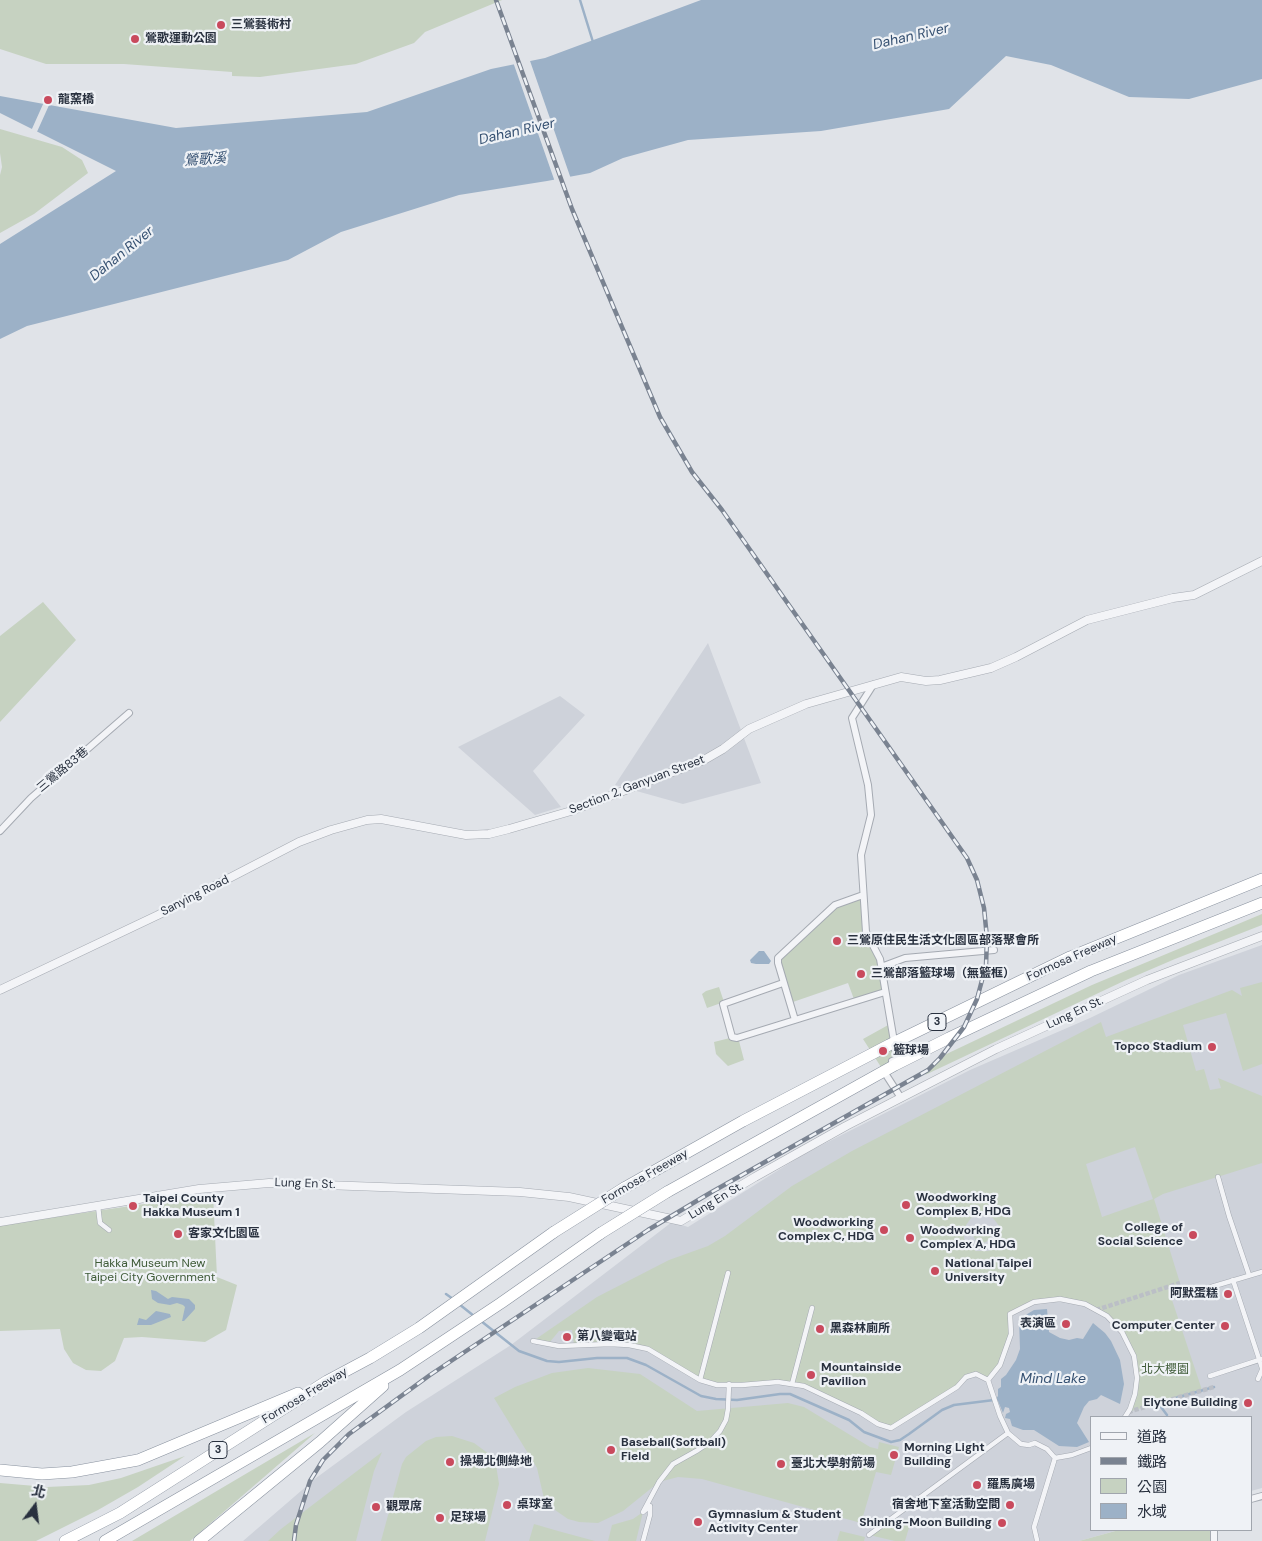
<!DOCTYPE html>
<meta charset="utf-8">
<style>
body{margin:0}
#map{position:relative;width:1262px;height:1541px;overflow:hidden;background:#e0e3e8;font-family:"DM Sans","Noto Sans TC",sans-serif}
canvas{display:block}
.legend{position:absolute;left:1090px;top:1416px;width:162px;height:115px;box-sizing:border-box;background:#eff2f6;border:1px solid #a0a5ad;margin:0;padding:6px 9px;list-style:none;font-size:15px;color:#29313f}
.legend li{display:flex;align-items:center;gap:10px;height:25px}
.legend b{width:25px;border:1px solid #a0a5ad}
.north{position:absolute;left:10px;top:1481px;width:50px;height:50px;-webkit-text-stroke:4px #eff2f6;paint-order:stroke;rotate:15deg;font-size:14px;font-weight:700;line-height:20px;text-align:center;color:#29313f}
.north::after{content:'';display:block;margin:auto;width:18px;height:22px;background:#29313f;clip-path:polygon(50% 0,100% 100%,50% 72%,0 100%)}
</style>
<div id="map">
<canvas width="1262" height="1541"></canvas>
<ul class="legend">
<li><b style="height:6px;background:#f3f4f7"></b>道路</li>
<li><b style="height:6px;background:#7a8391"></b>鐵路</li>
<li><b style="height:14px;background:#c6d2c1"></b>公園</li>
<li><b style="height:14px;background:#9cb1c7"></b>水域</li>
</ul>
<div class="north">北</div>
</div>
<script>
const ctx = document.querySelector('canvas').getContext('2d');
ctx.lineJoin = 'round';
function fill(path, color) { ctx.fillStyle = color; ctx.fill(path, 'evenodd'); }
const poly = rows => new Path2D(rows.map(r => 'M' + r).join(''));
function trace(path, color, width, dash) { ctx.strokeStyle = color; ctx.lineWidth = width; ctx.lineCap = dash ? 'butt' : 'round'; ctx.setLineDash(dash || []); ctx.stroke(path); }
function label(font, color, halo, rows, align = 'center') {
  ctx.font = font + ' "DM Sans","Noto Sans TC",sans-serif'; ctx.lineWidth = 4.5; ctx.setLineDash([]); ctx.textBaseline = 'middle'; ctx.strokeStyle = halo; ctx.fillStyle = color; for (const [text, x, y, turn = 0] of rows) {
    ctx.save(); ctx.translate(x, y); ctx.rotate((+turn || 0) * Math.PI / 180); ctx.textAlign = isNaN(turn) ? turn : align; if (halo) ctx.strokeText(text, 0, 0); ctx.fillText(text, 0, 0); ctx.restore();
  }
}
fill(poly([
 [708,643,761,783,683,804,615,785],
 [560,696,585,715,533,771,561,807,535,815,458,747],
 [1262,945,1262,1488,1251,1491,1251,1417,1091,1417,1091,1530,1119,1530,1079,1541,243,1541,316,1478,406,1412,511,1345,672,1222,688,1227,804,1154,970,1070,1090,1018,1179,975]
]), '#ced2da');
fill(poly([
 [0,0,502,0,425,32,414,43,356,64,260,77,232,76,232,72,124,64,46,64,0,49],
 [0,129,62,147,82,160,88,173,34,214,0,233,0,175,2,167,0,153],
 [43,602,76,640,0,722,0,636],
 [863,895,866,932,880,959,885,992,855,1002,848,983,790,1003,778,958,835,905],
 [1262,914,1262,925,1175,959,1126,980,925,1075,938,1058,1092,985],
 [1262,982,1262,1064,1243,1071,1226,1013,1183,1025,1196,1071,1204,1069,1210,1090,1221,1088,1218,1078,1262,1096,1262,1163,1163,1194,1154,1199,1180,1283,1168,1288,1202,1390,1128,1412,1137,1378,1134,1356,1122,1332,1107,1316,1085,1304,1060,1299,1034,1302,1010,1314,1011,1334,1000,1365,988,1380,976,1374,966,1377,957,1387,891,1428,878,1424,820,1393,792,1384,717,1385,700,1380,648,1349,629,1345,574,1345,572,1330,559,1331,549,1343,533,1341,597,1297,669,1260,708,1246,725,1236,792,1186,852,1151,1101,1022,1106,1037,1232,990,1242,996,1240,988],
 [1135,1147,1153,1199,1102,1217,1086,1164],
 [976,1215,982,1215,993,1218,1000,1227,1001,1239,994,1249,988,1251,976,1251,967,1244,964,1239,964,1228,971,1218],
 [719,987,724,1002,707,1008,702,994,706,991],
 [890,1024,897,1059,881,1067,863,1039],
 [730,1038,739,1041,744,1060,728,1066,716,1054,714,1042],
 [213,1194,217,1277,237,1285,226,1330,205,1342,142,1337,124,1338,115,1361,101,1371,86,1370,73,1363,64,1349,60,1329,0,1331,0,1225],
 '973 1234a9 9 0 1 1 18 0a9 9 0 1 1-18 0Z',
 [588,1368,640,1374,697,1411,788,1403,804,1407,870,1447,878,1449,879,1442,899,1447,891,1475,876,1472,861,1523,702,1479,678,1477,659,1482,623,1511,598,1523,579,1522,568,1519,545,1503,537,1468,494,1398,515,1387,552,1373],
 [315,1433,190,1541,132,1541],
 [452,1436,474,1443,489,1454,496,1465,499,1484,485,1541,381,1541,402,1464,406,1457,426,1441,436,1437],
 [382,1452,374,1471,356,1541,268,1541,281,1529],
 [185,1456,138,1487,98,1510,36,1541,0,1541,0,1483,47,1487,89,1485,121,1478],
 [643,1512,636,1541,608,1541,612,1525,633,1519],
 [893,1517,911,1521,905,1541,895,1541,869,1535],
 [534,1524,558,1531,595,1541,529,1541],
 [1119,1530,1214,1530,1214,1541,1079,1541],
 [840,1531,865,1537,864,1541,837,1541]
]), '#c6d2c1');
fill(poly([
 [701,0,1262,0,1262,79,1189,99,1129,97,1051,65,1006,56,949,109,821,131,688,140,623,158,590,173,547,181,459,195,341,232,288,260,27,326,0,339,0,244,116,171,0,113,0,96,176,128,367,112,491,69,545,58],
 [759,951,764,951,771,961,769,964,756,964,751,963,750,960],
 [151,1290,156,1291,168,1299,172,1297,189,1299,195,1305,195,1309,184,1321,182,1321,185,1307,183,1305,177,1303,170,1305,158,1303,152,1299],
 [1047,1309,1049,1332,1060,1338,1069,1340,1077,1338,1083,1339,1093,1323,1105,1333,1111,1341,1120,1360,1124,1384,1120,1404,1101,1395,1097,1399,1089,1401,1084,1407,1077,1423,1089,1442,1077,1447,1059,1446,1034,1430,1023,1430,1012,1426,1010,1419,1005,1418,1006,1414,1010,1412,1009,1408,1005,1407,1003,1413,998,1401,995,1400,998,1396,998,1389,1001,1387,1001,1379,1006,1375,1016,1360,1020,1349,1019,1319,1034,1310],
 [156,1311,170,1314,171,1317,151,1325,137,1325,139,1318,146,1320]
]), '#9cb1c7');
fill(poly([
 [529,58,571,179,555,182,513,62],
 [44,102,50,103,36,134,31,131]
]), '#e0e3e8');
trace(poly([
 [580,0,593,42],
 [446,1294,453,1299],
 [459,1304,474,1316],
 [481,1321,519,1351,547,1361,559,1362,597,1358,627,1358,646,1365,701,1396,716,1399,737,1400,780,1394,790,1394,849,1420,864,1432,891,1442,900,1440,909,1434,942,1410,954,1405,994,1400],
 [1167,1415,1158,1403,1214,1387]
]), '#9cb1c7', 2.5);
trace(poly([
 [1096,1310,1180,1283],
 [1128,1412,1214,1387]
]), '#bbbfc6', 4.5, [4.5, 2]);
const pedestrian = poly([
 [1218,1177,1229,1216,1249,1275],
 [98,1206,100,1223,109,1230],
 [1233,1280,1262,1368],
 [1184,1295,1262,1272],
 [533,1341,559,1346,610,1344,629,1345,648,1349,700,1380,717,1385,742,1385,778,1382,804,1386,861,1413,878,1424,891,1428,957,1387,966,1377,976,1374,988,1380],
 [1210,1376,1262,1359],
 [1258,1379,1262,1370],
 [700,1380,728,1273],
 [988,1380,1000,1365,1011,1334,1010,1314,1034,1302,1060,1299,1085,1304,1107,1316,1122,1332,1134,1356,1137,1378,1135,1394,1130,1409,1125,1417],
 [988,1380,1000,1416,1008,1433,1021,1444,1029,1445,1035,1443,1047,1449,1055,1458,1072,1455,1091,1448],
 [792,1384,812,1308],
 [869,1535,1008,1433],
 [1037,1540,1034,1527,1055,1458],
 [643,1541,650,1515,650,1506,643,1512,659,1482,673,1464,698,1450,710,1442,720,1431,726,1420,728,1409,729,1384]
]);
const minor = poly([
 [873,685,852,718,868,785,871,815,861,855,866,932,880,959,897,1059,892,1061],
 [0,831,31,798,129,713],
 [881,967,905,958,994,950],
 [783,983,723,1004,732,1037,737,1038,885,992],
 [795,1020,778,963,778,958,835,905,863,895],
 [883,1070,901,1098],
 [1251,1499,1262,1496],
 [1214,1541,1214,1530]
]);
const tertiary = poly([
 [0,990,158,915,299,842,331,830,367,820,381,819,466,835,489,834,509,829,571,811,704,760,723,749,749,729,806,704,901,677,926,681,940,680,991,668,1016,657,1087,620,1173,598,1194,595,1262,561],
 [0,1222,199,1189,269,1183,520,1192,569,1197,681,1221,755,1177,846,1126,996,1049,1147,980,1262,936]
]);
const motorway = poly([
 [624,1188,743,1121,889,1045,1070,957,1262,879],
 [667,1192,895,1065,949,1038,1091,971,1262,903],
 [0,1470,42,1474,72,1472,138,1460,298,1393],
 [65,1541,120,1513,327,1381,370,1358,419,1328,554,1232],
 [105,1541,400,1370,501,1303,601,1233],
 [199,1541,320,1442,383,1386]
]);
trace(pedestrian, '#a5aab2', 5.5);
trace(minor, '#a5aab2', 8);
trace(tertiary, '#a5aab2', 9);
trace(motorway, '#88919e', 12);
trace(pedestrian, '#f3f4f7', 4.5);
trace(minor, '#f3f4f7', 6);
trace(tertiary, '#f3f4f7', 8);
trace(motorway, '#fff', 11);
const rail = poly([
 [294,1541,296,1525,310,1481,323,1460,349,1434,430,1375,648,1230,710,1193,928,1070,940,1058,964,1027,977,999,986,965,987,938,984,908,977,880,967,858,722,510,692,472,660,417,572,209,496,0]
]);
trace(rail, '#7a8391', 4.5);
trace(rail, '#eff2f6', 2.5, [8]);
const motorwayBridge = poly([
 [554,1232,624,1188],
 [601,1233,667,1192]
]);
trace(motorwayBridge, '#88919e', 12, []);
trace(motorwayBridge, '#fff', 11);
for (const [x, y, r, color] of [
 [221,25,5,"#c94a5d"],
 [135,39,5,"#c94a5d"],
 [48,100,5,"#c94a5d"],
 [837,941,5,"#c94a5d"],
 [861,974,5,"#c94a5d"],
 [1212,1047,5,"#c94a5d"],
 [883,1051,5,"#c94a5d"],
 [906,1205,5,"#c94a5d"],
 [133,1206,5,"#c94a5d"],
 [884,1230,5,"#c94a5d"],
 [178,1234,5,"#c94a5d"],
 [1193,1235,5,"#c94a5d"],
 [910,1238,5,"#c94a5d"],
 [935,1271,5,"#c94a5d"],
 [1228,1294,5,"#c94a5d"],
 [1066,1324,5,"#c94a5d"],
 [1225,1326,5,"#c94a5d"],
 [820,1329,5,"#c94a5d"],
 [567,1337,5,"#c94a5d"],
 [811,1375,5,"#c94a5d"],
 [1248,1403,5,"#c94a5d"],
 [611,1450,5,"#c94a5d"],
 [894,1455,5,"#c94a5d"],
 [450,1462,5,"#c94a5d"],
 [781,1464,5,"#c94a5d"],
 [977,1485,5,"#c94a5d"],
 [507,1505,5,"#c94a5d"],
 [1010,1505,5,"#c94a5d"],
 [376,1507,5,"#c94a5d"],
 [440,1518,5,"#c94a5d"],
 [698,1522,5,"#c94a5d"],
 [1002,1523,5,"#c94a5d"]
]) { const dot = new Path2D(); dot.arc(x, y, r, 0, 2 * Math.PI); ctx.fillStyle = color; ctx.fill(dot); trace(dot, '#eff2f6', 2); }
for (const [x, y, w] of [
 [937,1022,18],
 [218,1450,18]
]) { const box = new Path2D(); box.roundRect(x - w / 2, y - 8.5, w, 17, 4); ctx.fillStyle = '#eff2f6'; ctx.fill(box); trace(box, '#29313f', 1); }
label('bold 11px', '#29313f', null, [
 ["3",937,1022],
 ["3",218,1450]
]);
label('bold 12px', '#29313f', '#eff2f6', [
 ["三鶯藝術村",231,25],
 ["鶯歌運動公園",145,39],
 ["龍窯橋",58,100],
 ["三鶯原住民生活文化園區部落聚會所",847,941],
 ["三鶯部落籃球場（無籃框）",871,974],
 ["Topco Stadium",1202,1047,"right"],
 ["籃球場",893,1051],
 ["Woodworking",916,1198],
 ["Complex B, HDG",916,1212],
 ["Taipei County",143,1199],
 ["Hakka Museum 1",143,1213],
 ["Woodworking",874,1223,"right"],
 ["Complex C, HDG",874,1237,"right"],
 ["College of",1183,1228,"right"],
 ["Social Science",1183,1242,"right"],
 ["Woodworking",920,1231],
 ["Complex A, HDG",920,1245],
 ["客家文化園區",188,1234],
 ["National Taipei",945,1264],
 ["University",945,1278],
 ["阿默蛋糕",1218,1294,"right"],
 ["表演區",1056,1324,"right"],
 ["Computer Center",1215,1326,"right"],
 ["黑森林廁所",830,1329],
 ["第八變電站",577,1337],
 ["Mountainside",821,1368],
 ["Pavilion",821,1382],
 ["Elytone Building",1238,1403,"right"],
 ["Baseball(Softball)",621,1443],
 ["Field",621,1457],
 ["Morning Light",904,1448],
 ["Building",904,1462],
 ["操場北側綠地",460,1462],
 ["臺北大學射箭場",791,1464],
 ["羅馬廣場",987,1485],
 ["桌球室",517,1505],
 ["宿舍地下室活動空間",1000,1505,"right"],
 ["觀眾席",386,1507],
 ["Gymnasium & Student",708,1515],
 ["Activity Center",708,1529],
 ["足球場",450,1518],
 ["Shining-Moon Building",992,1523,"right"]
], 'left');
label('12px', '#29313f', '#eff2f6', [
 ["三鶯路83巷",63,770,-40],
 ["Section 2, Ganyuan Street",637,785,-21],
 ["Sanying Road",195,896,-27],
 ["Formosa Freeway",1072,958,-24],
 ["Lung En St.",1075,1013,-25],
 ["Formosa Freeway",645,1177,-30],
 ["Lung En St.",305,1184,2],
 ["Lung En St.",716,1201,-31],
 ["Formosa Freeway",305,1396,-31]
]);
label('12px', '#3e5a37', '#eff2f6', [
 ["Hakka Museum New",150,1264],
 ["Taipei City Government",150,1278],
 ["北大櫻園",1165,1370]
]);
label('italic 14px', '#355071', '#eff2f6', [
 ["Dahan River",911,37,-13],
 ["Dahan River",517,132,-13],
 ["鶯歌溪",205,160,-4],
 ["Dahan River",122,254,-39],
 ["Mind Lake",1053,1379]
]);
</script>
